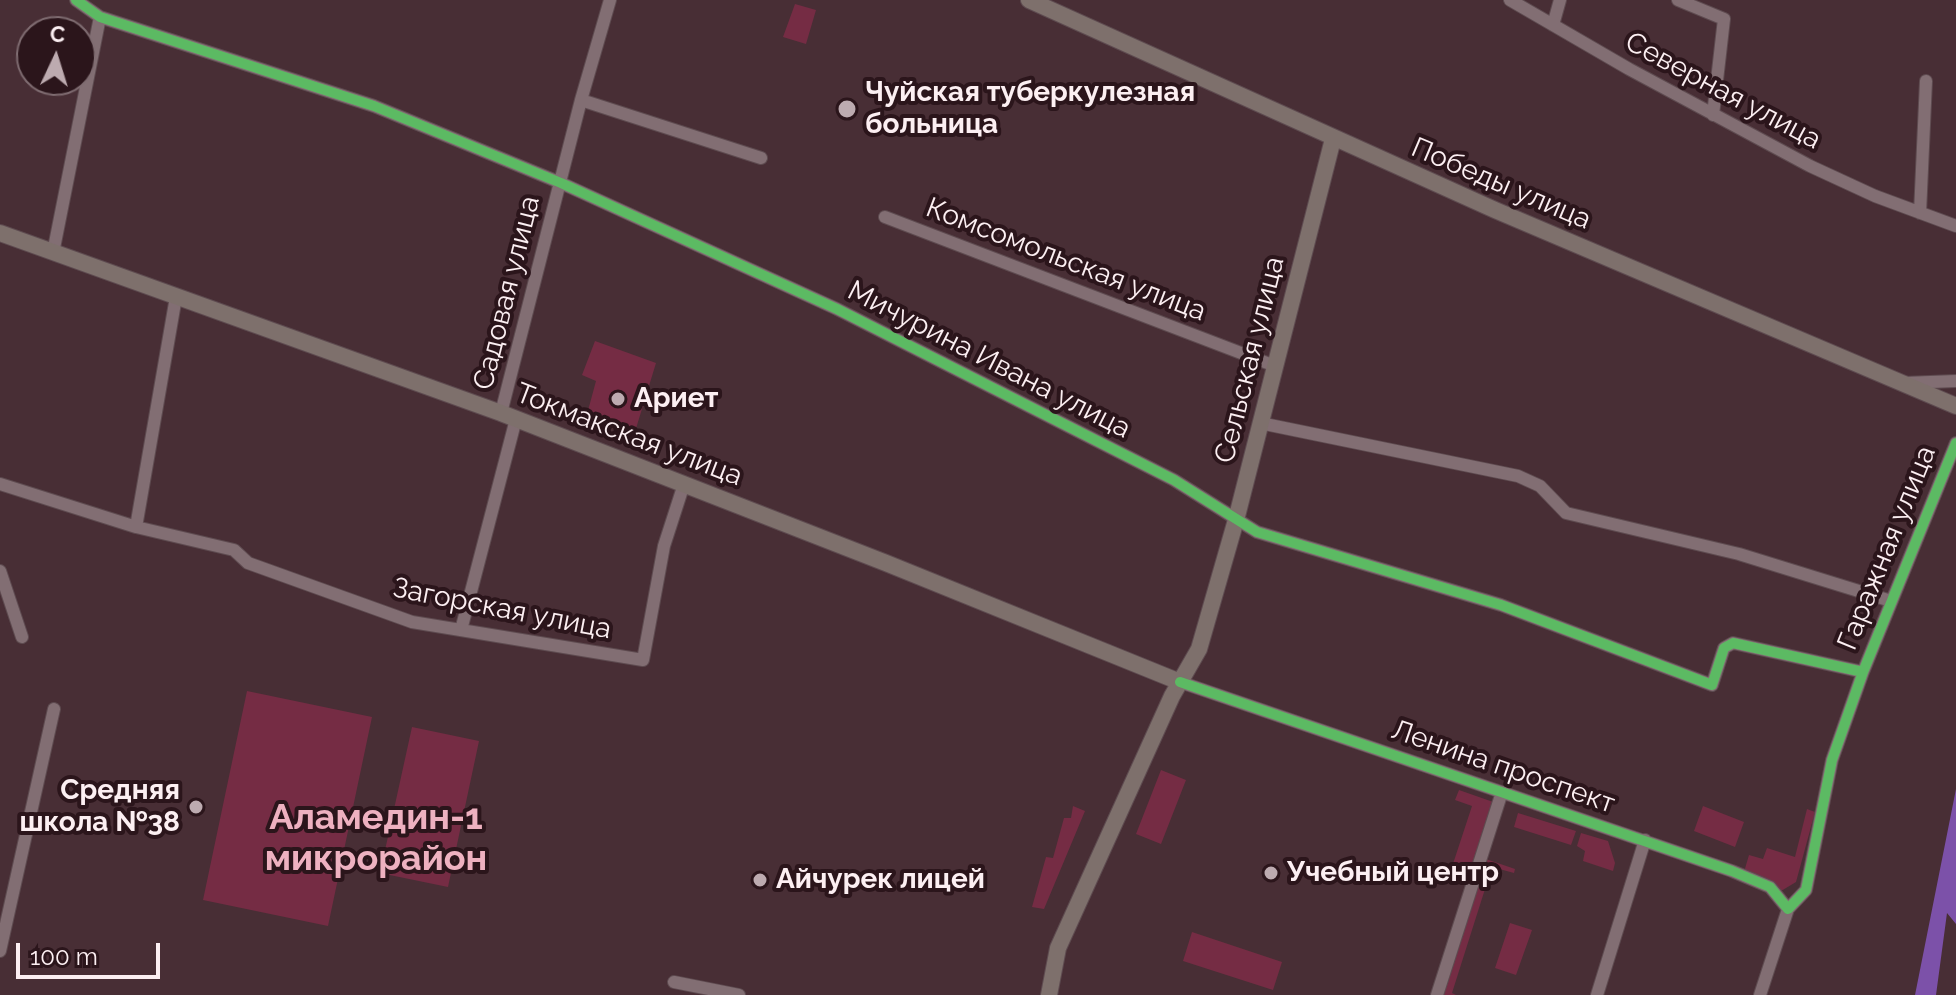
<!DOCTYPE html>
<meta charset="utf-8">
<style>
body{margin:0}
#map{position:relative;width:1956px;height:995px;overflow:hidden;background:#482e35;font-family:Raleway,sans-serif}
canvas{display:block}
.north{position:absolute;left:16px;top:16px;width:80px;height:80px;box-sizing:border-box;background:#2b151b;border:2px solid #7f6c71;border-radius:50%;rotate:4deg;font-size:22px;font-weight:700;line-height:32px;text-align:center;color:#fceff2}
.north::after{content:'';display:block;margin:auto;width:28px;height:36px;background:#bdabb0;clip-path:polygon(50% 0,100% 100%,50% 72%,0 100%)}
.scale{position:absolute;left:16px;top:943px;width:144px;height:36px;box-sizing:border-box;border:4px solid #fceff2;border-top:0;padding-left:10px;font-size:24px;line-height:28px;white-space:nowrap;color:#fceff2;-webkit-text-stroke:6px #2b151b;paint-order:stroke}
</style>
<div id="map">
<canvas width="1956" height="995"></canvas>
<div class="north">С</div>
<div class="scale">100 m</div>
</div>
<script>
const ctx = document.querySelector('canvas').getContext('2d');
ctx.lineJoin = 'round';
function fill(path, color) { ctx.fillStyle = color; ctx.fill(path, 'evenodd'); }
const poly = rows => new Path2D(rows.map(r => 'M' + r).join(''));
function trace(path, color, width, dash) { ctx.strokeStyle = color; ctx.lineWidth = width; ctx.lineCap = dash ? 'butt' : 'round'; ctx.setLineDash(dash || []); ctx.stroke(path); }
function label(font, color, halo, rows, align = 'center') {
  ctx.font = font + ' Raleway,sans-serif'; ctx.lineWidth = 8; ctx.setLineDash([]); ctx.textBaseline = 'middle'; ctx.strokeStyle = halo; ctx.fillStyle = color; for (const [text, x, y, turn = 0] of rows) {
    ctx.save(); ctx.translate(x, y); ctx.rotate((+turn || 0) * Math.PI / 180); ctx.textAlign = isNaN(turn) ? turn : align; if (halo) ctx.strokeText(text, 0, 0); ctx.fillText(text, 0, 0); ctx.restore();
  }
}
fill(poly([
 [795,4,816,10,806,44,783,37],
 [595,341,656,363,634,435,586,418,596,381,582,375],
 [247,691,372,717,328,926,203,900],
 [412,727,479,741,448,887,380,873],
 [1161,770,1186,780,1161,844,1136,834],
 [1459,790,1496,803,1470,883,1449,876,1472,806,1455,800],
 [1073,806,1085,811,1044,909,1032,907,1046,857,1053,858,1064,818,1071,818],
 [1703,806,1744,822,1735,847,1694,831],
 [1807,809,1815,812,1796,882,1781,891,1764,878,1744,872,1749,855,1763,859,1767,848,1795,857],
 [1518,813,1576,831,1571,845,1514,827],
 [1581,833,1608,841,1615,863,1613,871,1583,861,1585,851,1577,846],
 [1483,858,1515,869,1514,873,1492,867,1452,993,1456,995,1439,995],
 [1510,923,1532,930,1516,975,1495,968],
 [1192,932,1282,962,1273,990,1183,961]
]), '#752c44');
fill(poly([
 [1956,789,1956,924,1947,913,1936,995,1915,995]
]), '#7c51a9');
const minor = poly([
 [76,0,100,17,374,106,561,183,837,309,1174,480,1257,532,1501,605,1712,685,1724,648,1733,643,1863,672],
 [1510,0,1629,69,1810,166,1875,196,1956,226],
 [1678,0,1724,19,1713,115],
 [1553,25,1560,0],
 [581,100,761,158],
 [1920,213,1926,81],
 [885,217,1275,366],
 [53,253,100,17],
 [1904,383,1956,381],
 [501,413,581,100,610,0],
 [1260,423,1518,476,1540,486,1566,513,1739,554,1891,601],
 [0,484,136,527,234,550,248,563,412,622,643,660,664,546,684,484],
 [136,527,176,297],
 [0,571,22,637],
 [461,630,516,419],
 [1180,682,1732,871,1770,887,1788,909,1806,890,1832,760,1863,672,1956,443],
 [0,951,54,709],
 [674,982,739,995],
 [1437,995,1502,792],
 [1597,995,1645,840],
 [1760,995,1788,909]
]);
const major = poly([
 [1029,0,1495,210,1956,406],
 [0,233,501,413,886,563,1180,682],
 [1049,995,1058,948,1172,696,1199,649,1236,520,1333,139]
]);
trace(minor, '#5e4b50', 14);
trace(major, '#5e4b50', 18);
trace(minor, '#826e73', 12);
trace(major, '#7e706c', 16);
trace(poly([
 [76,0,100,17,374,106,561,183,837,309,1174,480,1257,532,1501,605,1712,685,1724,648,1733,643,1863,672],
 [1180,682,1732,871,1770,887,1788,909,1806,890,1832,760,1863,672,1956,443]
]), '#5cba63', 10);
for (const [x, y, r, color] of [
 [847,109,10,"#bdabb0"],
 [618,399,8,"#bdabb0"],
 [196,807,8,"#bdabb0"],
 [1271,873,8,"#bdabb0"],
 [760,880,8,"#bdabb0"]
]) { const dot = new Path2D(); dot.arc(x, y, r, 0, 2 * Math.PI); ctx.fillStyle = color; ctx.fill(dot); trace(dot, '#2b151b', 3); }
label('28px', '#fceff2', '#2b151b', [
 ["Северная улица",1723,91,28],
 ["Победы улица",1501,184,23],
 ["Комсомольская улица",1066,260,21],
 ["Садовая улица",507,293,-76],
 ["Мичурина Ивана улица",989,360,27],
 ["Сельская улица",1250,360,-76],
 ["Токмакская улица",629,435,21],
 ["Гаражная улица",1887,548,-68],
 ["Загорская улица",502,609,11],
 ["Ленина проспект",1503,767,19]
]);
label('bold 28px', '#fceff2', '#2b151b', [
 ["Чуйская туберкулезная",865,93],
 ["больница",865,125],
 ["Ариет",634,399],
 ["Средняя",180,791,"right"],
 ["школа №38",180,823,"right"],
 ["Учебный центр",1287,873],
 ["Айчурек лицей",776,880]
], 'left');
label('bold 36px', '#eeb1c0', '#2b151b', [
 ["Аламедин-1",376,818],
 ["микрорайон",376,859]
]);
</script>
